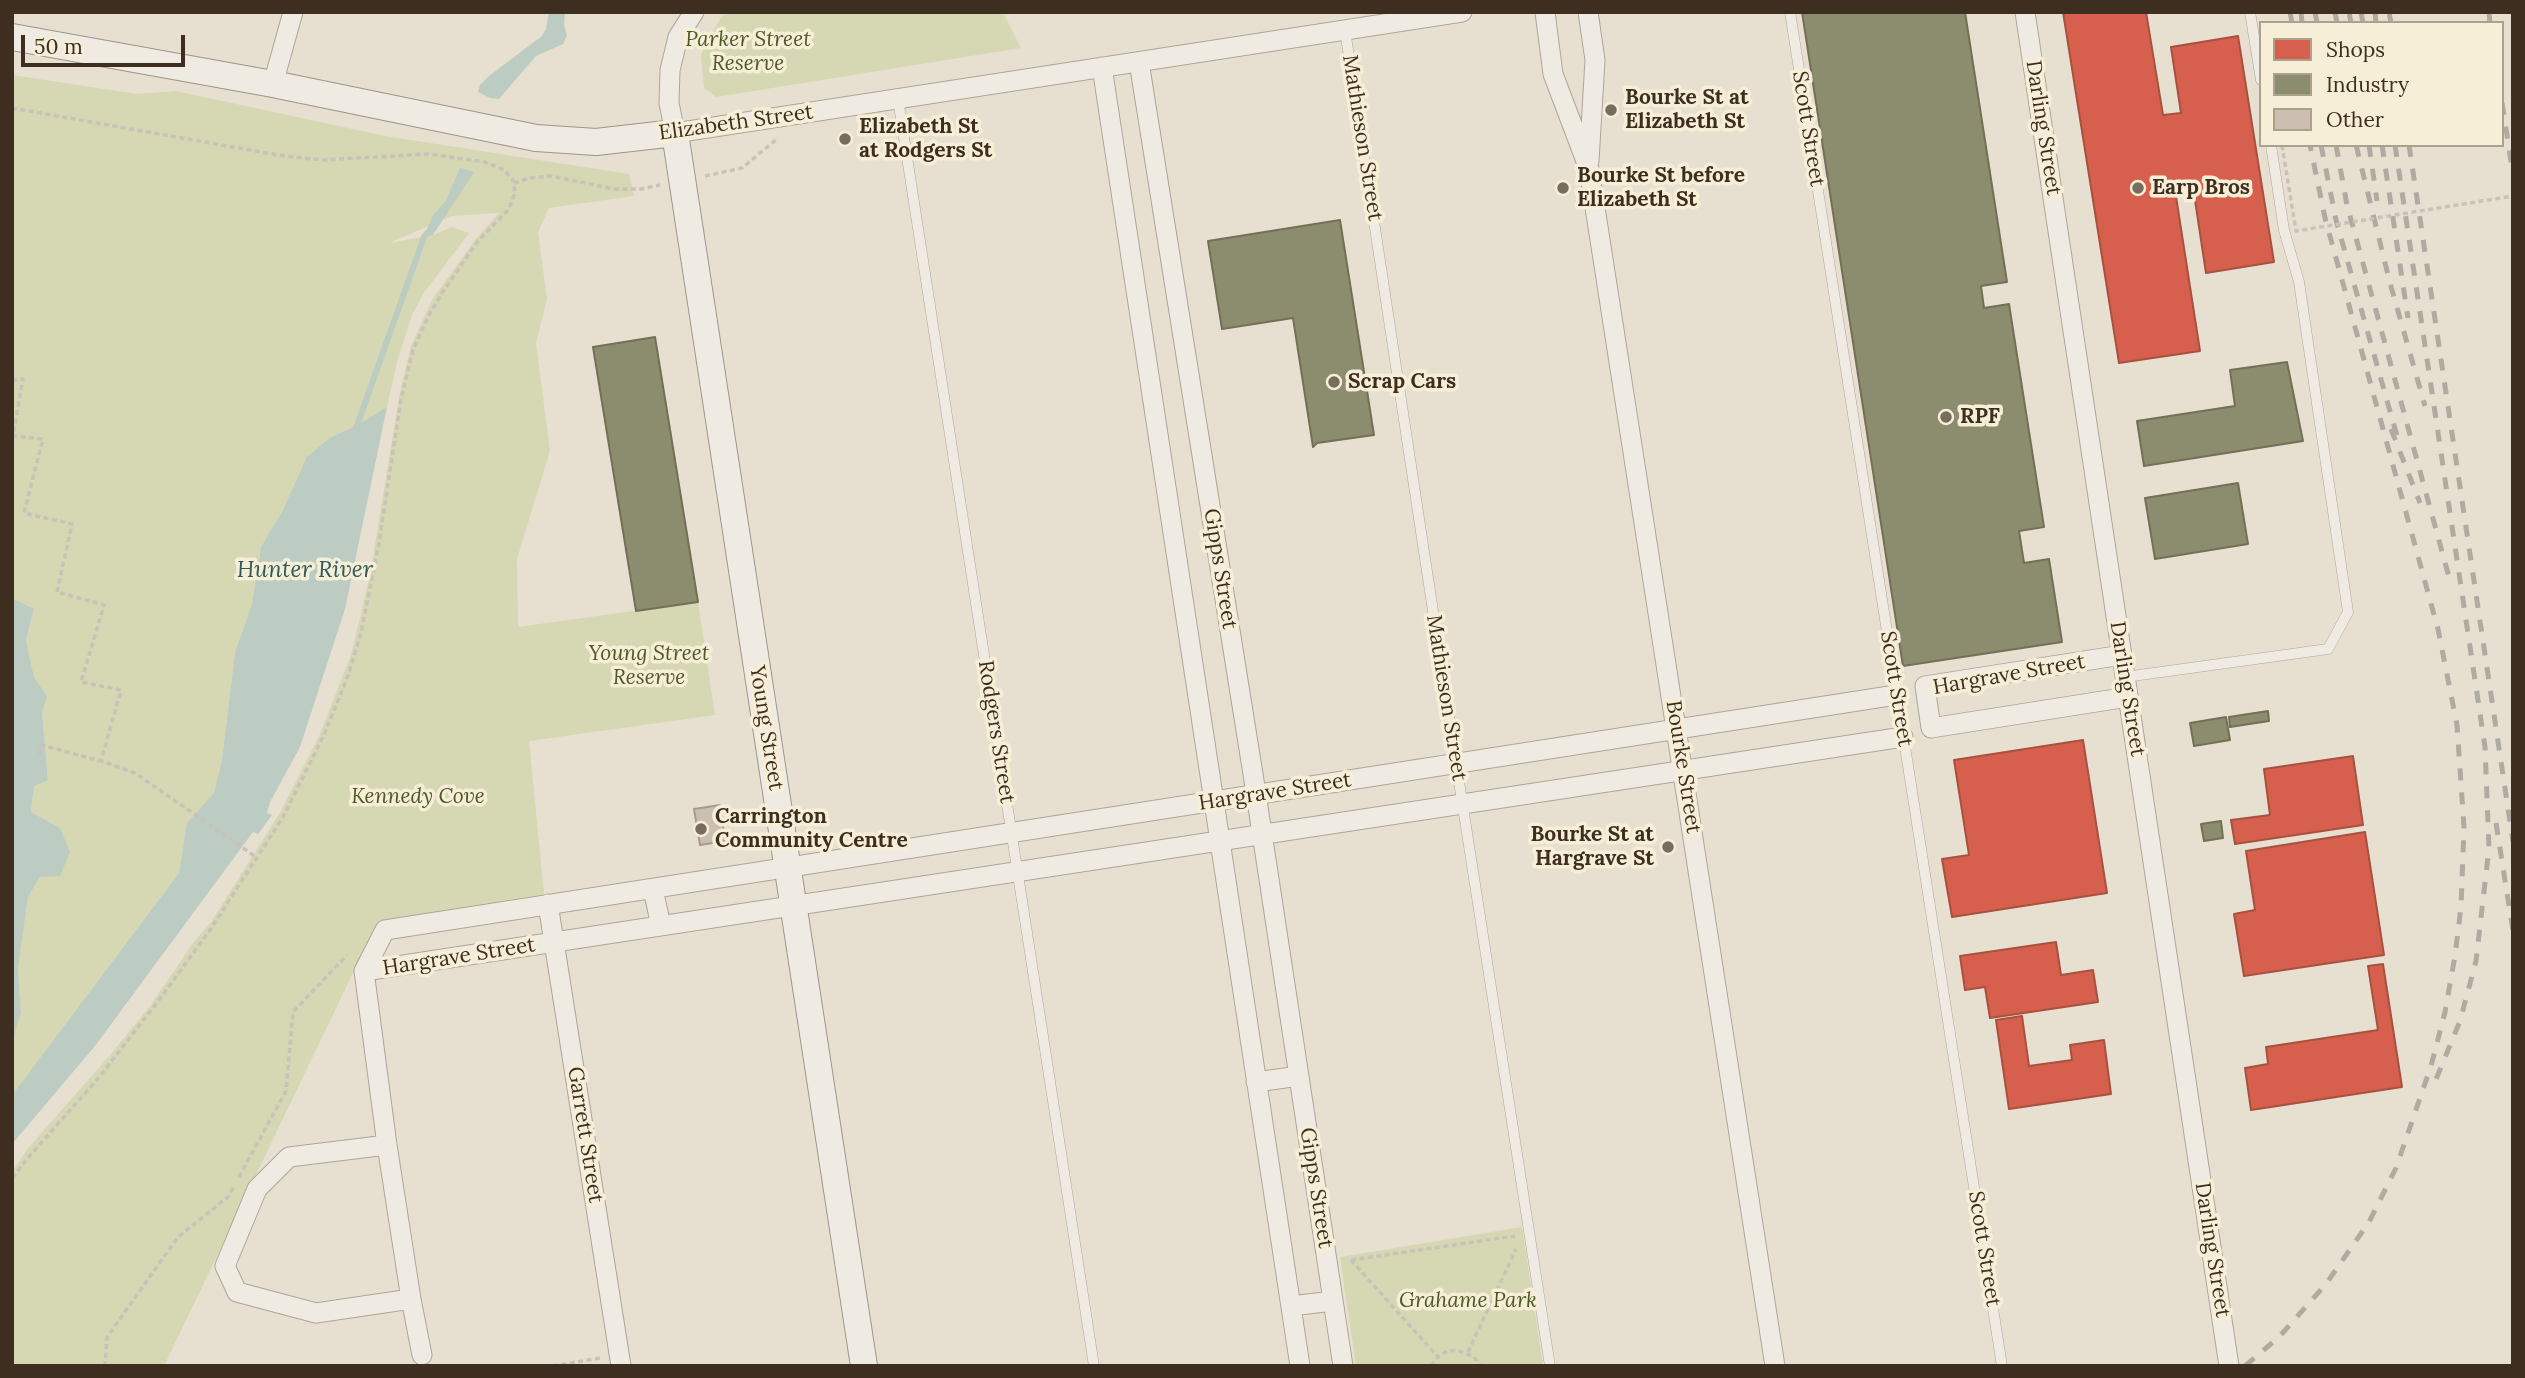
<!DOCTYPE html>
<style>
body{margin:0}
#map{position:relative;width:2525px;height:1378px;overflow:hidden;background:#e7e0d1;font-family:Lora,serif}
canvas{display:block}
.frame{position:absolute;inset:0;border:14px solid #3d2e20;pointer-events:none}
.legend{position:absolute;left:2259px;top:21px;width:245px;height:126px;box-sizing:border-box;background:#f7eed8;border:2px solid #ada18e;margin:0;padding:9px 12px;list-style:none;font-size:21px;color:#3d2e20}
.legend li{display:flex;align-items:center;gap:14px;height:35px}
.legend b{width:35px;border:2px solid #ada18e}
.scale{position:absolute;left:21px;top:35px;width:164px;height:32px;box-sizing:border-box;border:4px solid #3d2e20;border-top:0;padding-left:9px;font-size:21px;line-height:24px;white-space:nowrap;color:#3d2e20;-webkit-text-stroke:5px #f7eed8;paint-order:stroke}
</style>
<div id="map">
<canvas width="2525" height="1378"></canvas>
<div class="frame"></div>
<ul class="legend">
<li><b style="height:19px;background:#d6604d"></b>Shops</li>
<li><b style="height:19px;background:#8c8c6e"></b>Industry</li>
<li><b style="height:19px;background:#cbbfb2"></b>Other</li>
</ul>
<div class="scale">50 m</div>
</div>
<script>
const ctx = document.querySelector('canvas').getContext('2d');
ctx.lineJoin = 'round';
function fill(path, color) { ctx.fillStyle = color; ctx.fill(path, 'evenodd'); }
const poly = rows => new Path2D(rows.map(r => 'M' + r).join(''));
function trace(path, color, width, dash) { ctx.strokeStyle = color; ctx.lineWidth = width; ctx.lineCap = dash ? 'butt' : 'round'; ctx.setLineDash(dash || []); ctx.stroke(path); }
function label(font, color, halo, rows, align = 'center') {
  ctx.font = font + ' Lora,serif'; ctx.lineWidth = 7; ctx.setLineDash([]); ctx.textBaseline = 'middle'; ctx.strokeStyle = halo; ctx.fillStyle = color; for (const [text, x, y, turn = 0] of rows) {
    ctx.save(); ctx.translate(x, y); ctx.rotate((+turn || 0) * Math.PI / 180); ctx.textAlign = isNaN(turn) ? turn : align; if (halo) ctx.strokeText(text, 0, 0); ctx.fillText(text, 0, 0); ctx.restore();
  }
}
fill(poly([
 [728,12,1003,12,1021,48,716,97,704,88,701,55,721,17],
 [12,75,137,94,176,91,385,136,629,174,634,196,549,208,538,232,547,299,536,343,550,451,517,559,518,627,698,602,715,715,529,741,544,894,378,921,164,1366,12,1366,12,1172,28,1148,105,1061,150,1006,193,943,211,922,281,811,320,734,351,655,370,575,400,392,411,346,432,300,475,240,499,213,452,216,389,243,433,235,452,227,469,233,423,294,412,315,397,362,387,407,356,426,331,437,261,547,252,604,235,652,222,760,214,794,187,823,179,873,12,1095,12,1043,21,1013,18,969,28,897,40,877,60,828,31,812,34,786,48,779,42,713,47,696,34,677,26,640,34,610,12,598],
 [1522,1227,1543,1366,1356,1366,1340,1257]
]), '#d6d7b3');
fill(poly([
 [549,12,565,12,564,25,567,35,563,44,536,56,499,99,490,98,478,92,480,85,489,76,542,36,546,29],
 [460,168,474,172,433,235,424,237,433,215,445,202],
 [387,407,345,609,300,747,270,802,267,813,272,815,258,834,253,832,95,1046,12,1144,12,1095,179,873,187,823,214,793,222,760,235,652,252,604,261,547,283,510,307,457,331,437,356,426],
 [12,598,34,609,26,640,34,677,47,696,42,713,48,780,34,786,31,812,60,828,70,852,60,876,40,877,28,897,18,969,21,1013,12,1043]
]), '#bcccc2');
const shops = poly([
 [2063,12,2146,12,2163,115,2181,113,2171,47,2238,36,2274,262,2206,273,2193,187,2175,190,2200,351,2119,363,2063,12],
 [2083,740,2107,893,1952,917,1942,859,1969,855,1954,760,2083,740],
 [2353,756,2363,825,2235,844,2231,820,2270,815,2264,769,2353,756],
 [2365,832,2384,955,2244,976,2234,914,2255,910,2246,851,2365,832],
 [2056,942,2061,975,2093,970,2098,1002,1990,1018,1985,987,1965,990,1960,956,2056,942],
 [2383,964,2402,1087,2251,1110,2245,1068,2268,1064,2266,1047,2378,1030,2368,966,2383,964],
 [2022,1016,2029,1066,2072,1060,2070,1045,2104,1040,2111,1094,2009,1109,1996,1020,2022,1016]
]);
fill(shops, '#d6604d');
trace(shops, '#a85140', 2);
const industry = poly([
 [1802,12,1965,12,2007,282,1981,286,1984,308,2009,304,2044,527,2019,531,2024,563,2049,559,2062,642,1903,666,1802,12],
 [1340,220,1374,435,1317,443,1313,447,1293,318,1222,329,1208,241,1340,220],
 [655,337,698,602,636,611,593,347,655,337],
 [2287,362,2303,441,2144,466,2137,421,2235,406,2230,370,2287,362],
 [2238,483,2248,544,2155,559,2145,498,2238,483],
 [2268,711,2269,721,2230,727,2229,717,2268,711],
 [2226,717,2230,740,2194,746,2190,723,2226,717],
 [2221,821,2223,838,2204,841,2201,824,2221,821]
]);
fill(industry, '#8c8c6e');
trace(industry, '#747057', 2);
trace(poly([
 [354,434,424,237,429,231]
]), '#bcccc2', 6);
const building = poly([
 [720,805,725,841,700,845,694,809,720,805]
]);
fill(building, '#cbbfb2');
trace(building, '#a89c90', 2);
const service = poly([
 [1790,12,2002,1366],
 [2250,12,2261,80],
 [1345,30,1453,743,1550,1366],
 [898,99,1094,1366],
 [2125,677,2328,649,2348,612,2299,282,2284,230,2271,145]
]);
const minor = poly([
 [694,12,678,37,670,70,669,103,675,133,1462,12],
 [1545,12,1553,74,1589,169,1775,1366],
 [1588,12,1595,60,1589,161],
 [2025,12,2229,1366],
 [1139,62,1253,774,1343,1366],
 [1102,67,1300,1366],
 [273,84,293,12],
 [2122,655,1925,686,1931,728,2128,697],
 [653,889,661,926],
 [548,904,621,1366],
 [364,971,385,930,1896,695],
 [364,971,1903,737],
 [364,971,387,1145,411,1299,422,1355],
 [1256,1082,1299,1076],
 [387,1145,289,1157,257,1189,225,1266,237,1292,316,1313,411,1299],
 [1291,1306,1333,1301]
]);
const secondary = poly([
 [12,37,273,84,536,138,596,142,675,133,864,1366]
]);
trace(service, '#ada599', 11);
trace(minor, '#ada599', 21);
trace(secondary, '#9c958a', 28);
trace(poly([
 [12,108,284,156,323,160,428,154,485,162,504,170,513,180,515,192,509,209,478,241,442,293,428,317,413,350,401,399,379,543,361,633,348,676,324,735,283,817,210,930,159,1000,96,1081,26,1160,12,1179],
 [705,176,742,168,777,139],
 [514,183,530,178,551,176,614,189,641,189,660,185],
 [12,380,23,379,13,436,43,439,24,513,72,524,57,592,104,605,81,682,121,690,101,761,135,773,256,857],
 [39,754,41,745,101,761],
 [239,1177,286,1091,293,1012,347,955],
 [1351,1260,1515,1236],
 [1351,1260,1438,1357],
 [1468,1352,1516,1249],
 [105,1366,107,1337,178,1237,229,1196,234,1186],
 [553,1366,600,1358],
 [1431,1366,1438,1357,1447,1351,1457,1350,1474,1357,1481,1366]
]), '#c8c2b9', 3.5, [5, 3.5]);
trace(service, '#efebe3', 10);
trace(minor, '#efebe3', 19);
trace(secondary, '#efebe3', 26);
trace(poly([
 [2290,12,2292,23],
 [2301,12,2302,23],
 [2315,12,2317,23],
 [2335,12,2337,23],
 [2349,12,2351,23],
 [2361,12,2363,23],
 [2375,12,2376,23],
 [2389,12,2391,23],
 [2489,12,2490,23],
 [2502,103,2513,174],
 [2321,145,2336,220,2397,436],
 [2336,145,2347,205,2449,577],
 [2356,145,2390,283,2425,406],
 [2369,145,2377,201],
 [2382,145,2408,318],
 [2395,145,2485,747,2489,848,2476,961,2460,1021,2432,1089],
 [2409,145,2513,842],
 [2391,429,2420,503],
 [2496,823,2513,931],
 [2245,1366,2279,1337,2326,1284,2369,1222,2396,1168,2431,1066,2445,1012,2455,956,2461,907,2464,827,2457,725,2438,629,2325,218,2310,145]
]), '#afaaa2', 5, [12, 12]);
trace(poly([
 [2282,145,2296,231,2513,196]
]), '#c8c2b9', 3.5, [5, 3.5]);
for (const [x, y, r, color] of [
 [1611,110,7,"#786c5e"],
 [845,139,7,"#786c5e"],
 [1563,188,7,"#786c5e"],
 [2138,188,7,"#786c5e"],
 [1334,382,7,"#786c5e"],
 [1946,417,7,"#786c5e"],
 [701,829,7,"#786c5e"],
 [1668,847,7,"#786c5e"]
]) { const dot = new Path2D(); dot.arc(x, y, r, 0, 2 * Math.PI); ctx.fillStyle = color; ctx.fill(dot); trace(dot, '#f7eed8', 2.5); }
label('italic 21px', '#4d5a26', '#f7eed8', [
 ["Parker Street",748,40],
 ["Reserve",748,64],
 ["Young Street",649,654],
 ["Reserve",649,678],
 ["Kennedy Cove",418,797],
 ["Grahame Park",1468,1301]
]);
label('bold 21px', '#3d2e20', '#f7eed8', [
 ["Bourke St at",1625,98],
 ["Elizabeth St",1625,122],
 ["Elizabeth St",859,127],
 ["at Rodgers St",859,151],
 ["Bourke St before",1577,176],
 ["Elizabeth St",1577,200],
 ["Earp Bros",2152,188],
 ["Scrap Cars",1348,382],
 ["RPF",1960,417],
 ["Carrington",715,817],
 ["Community Centre",715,841],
 ["Bourke St at",1654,835,"right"],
 ["Hargrave St",1654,859,"right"]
], 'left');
label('21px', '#3d2e20', '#f7eed8', [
 ["Elizabeth Street",736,123,-8],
 ["Darling Street",2043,128,81],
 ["Scott Street",1808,129,81],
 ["Mathieson Street",1362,138,81],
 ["Gipps Street",1220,569,81],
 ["Hargrave Street",2009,675,-10],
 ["Scott Street",1896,689,81],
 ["Darling Street",2127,689,81],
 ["Mathieson Street",1446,698,81],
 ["Young Street",766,728,81],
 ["Rodgers Street",996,732,81],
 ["Bourke Street",1683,767,81],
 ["Hargrave Street",1275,792,-9],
 ["Hargrave Street",459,957,-9],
 ["Garrett Street",585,1135,81],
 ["Gipps Street",1316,1188,81],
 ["Scott Street",1984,1249,81],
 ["Darling Street",2212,1250,81]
]);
label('italic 23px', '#2f5d5a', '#f7eed8', [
 ["Hunter River",305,570]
]);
</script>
